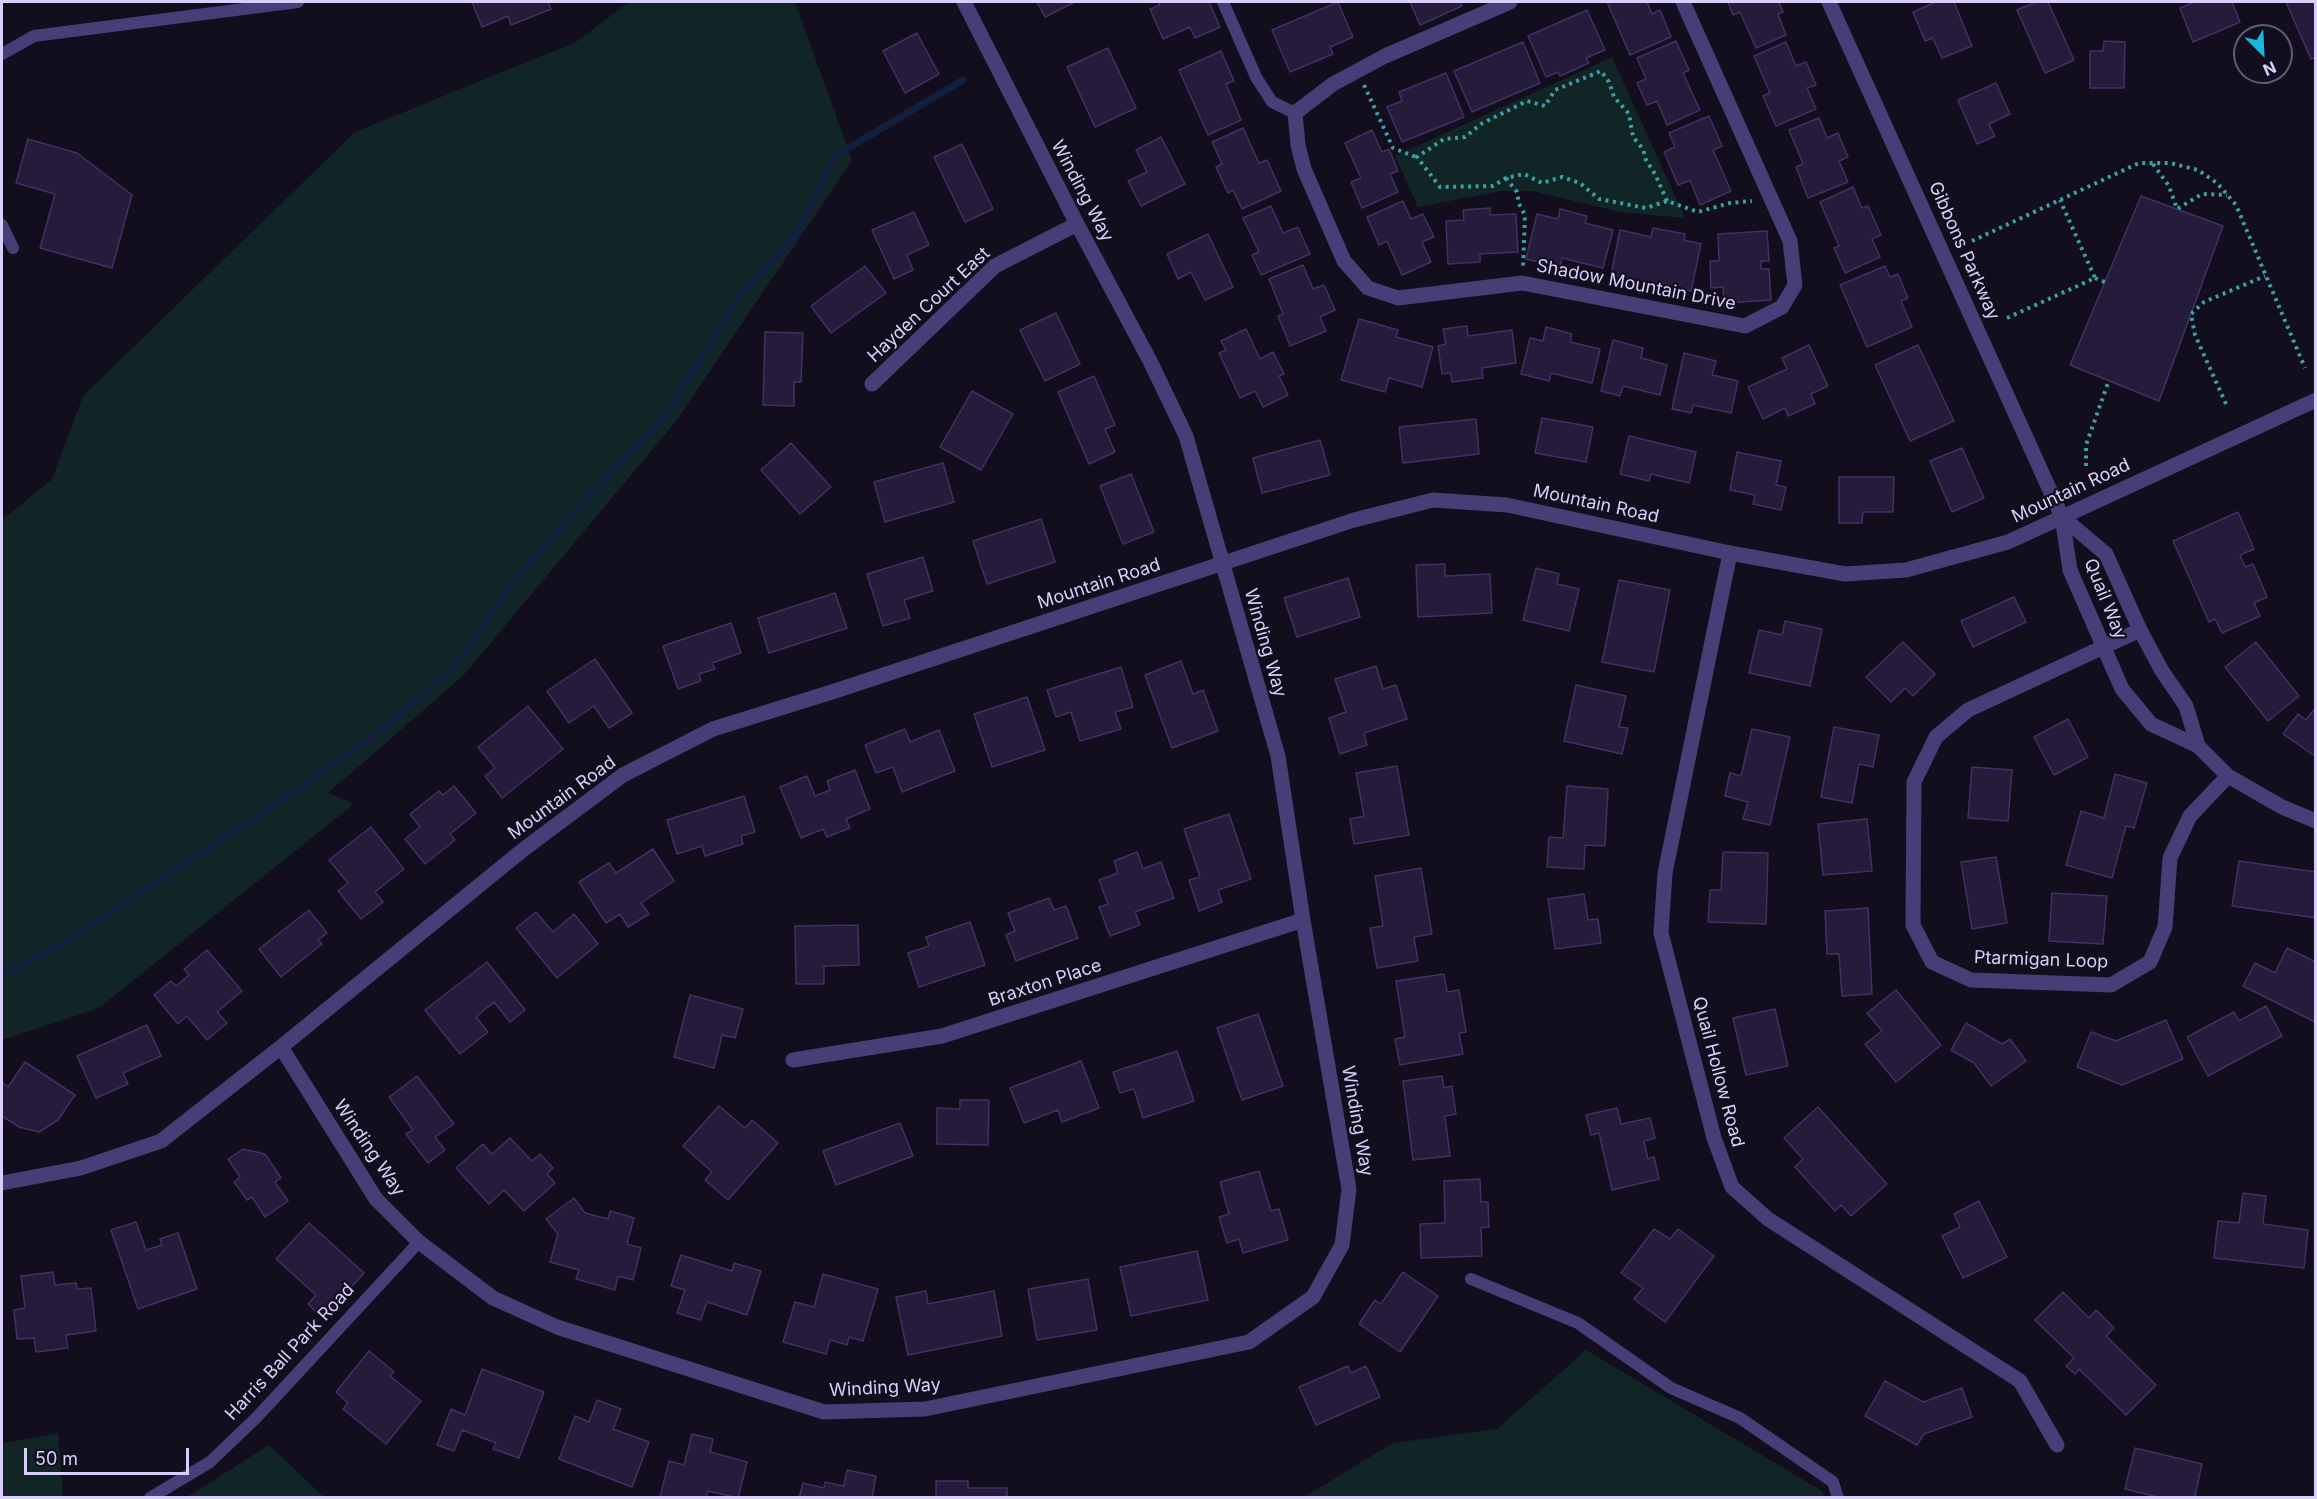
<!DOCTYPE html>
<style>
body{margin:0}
#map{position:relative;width:2317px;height:1499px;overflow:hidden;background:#120e1d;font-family:Inter,sans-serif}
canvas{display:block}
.frame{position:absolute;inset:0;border:3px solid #d8cffa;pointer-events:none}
.north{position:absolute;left:2233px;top:24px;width:60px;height:60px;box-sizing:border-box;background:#120e1d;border:2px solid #615b75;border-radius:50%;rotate:156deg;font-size:16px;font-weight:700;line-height:24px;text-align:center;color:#d8cffa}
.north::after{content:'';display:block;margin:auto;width:21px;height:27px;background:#18b8dd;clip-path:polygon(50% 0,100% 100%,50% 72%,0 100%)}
.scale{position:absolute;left:24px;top:1448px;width:165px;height:27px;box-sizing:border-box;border:3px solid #d8cffa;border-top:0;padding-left:8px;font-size:18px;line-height:21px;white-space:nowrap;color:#d8cffa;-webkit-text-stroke:4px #120e1d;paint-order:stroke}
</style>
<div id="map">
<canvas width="2317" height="1499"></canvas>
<div class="frame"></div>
<div class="north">N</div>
<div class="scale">50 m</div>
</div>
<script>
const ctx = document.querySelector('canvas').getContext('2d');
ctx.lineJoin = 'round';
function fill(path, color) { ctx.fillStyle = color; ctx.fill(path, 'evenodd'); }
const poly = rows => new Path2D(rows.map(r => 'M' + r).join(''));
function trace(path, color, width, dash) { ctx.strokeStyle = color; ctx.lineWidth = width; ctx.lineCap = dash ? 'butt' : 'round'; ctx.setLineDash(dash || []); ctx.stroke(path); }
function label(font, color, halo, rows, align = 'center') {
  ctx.font = font + ' Inter,sans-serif'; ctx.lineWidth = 4.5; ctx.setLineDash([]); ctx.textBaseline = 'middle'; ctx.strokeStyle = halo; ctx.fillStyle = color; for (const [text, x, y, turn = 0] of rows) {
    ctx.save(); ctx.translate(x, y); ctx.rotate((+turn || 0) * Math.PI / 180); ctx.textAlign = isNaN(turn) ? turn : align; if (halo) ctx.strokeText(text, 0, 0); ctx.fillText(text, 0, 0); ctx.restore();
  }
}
fill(poly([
 [629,2,795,2,852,160,677,420,463,676,328,793,354,804,99,1008,2,1040,2,520,52,479,83,396,355,132,576,42],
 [1612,57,1685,218,1620,212,1532,191,1501,191,1418,207,1395,156],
 [1586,1350,1822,1491,1824,1497,1304,1497,1393,1443,1497,1429],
 [58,1433,63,1497,2,1497,2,1443],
 [269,1445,324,1497,187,1497]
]), '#122526');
trace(poly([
 [2,973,11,971,71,939,301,787,385,727,454,668,512,583,591,494,662,421,740,296,796,235,835,156,963,80]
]), '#121f3d', 7);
const building = poly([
 [472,2,548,2,551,9,511,25,508,16,482,27,472,2],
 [1037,2,1075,2,1045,17,1037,2],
 [1158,2,1209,2,1220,27,1195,38,1190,27,1163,39,1150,9,1160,5,1158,2],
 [1338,2,1353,37,1330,47,1333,54,1290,72,1272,30,1338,2],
 [1410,2,1460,2,1462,6,1420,25,1410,2],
 [1607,2,1647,2,1652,14,1660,10,1671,37,1630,55,1607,2],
 [1728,2,1779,2,1783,12,1778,14,1786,35,1756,48,1740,12,1733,15,1728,2],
 [1936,2,1954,2,1972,46,1942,58,1933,38,1925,41,1913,12,1936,2],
 [2036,2,2048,2,2074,60,2045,73,2017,10,2036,2],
 [2195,2,2232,2,2240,22,2193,42,2180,8,2195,2],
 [2286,2,2316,2,2316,57,2311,59,2286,2],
 [1587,10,1605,50,1586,58,1589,63,1560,76,1558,72,1546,77,1528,36,1587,10],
 [917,33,939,74,905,93,883,51,917,33],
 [1676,41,1689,70,1683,73,1700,110,1667,125,1657,101,1647,105,1637,83,1646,79,1637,58,1676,41],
 [2104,41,2125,42,2124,88,2090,88,2090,51,2103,51,2104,41],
 [1523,42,1540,83,1472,112,1454,71,1523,42],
 [1786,42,1796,66,1806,62,1816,85,1807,88,1816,109,1776,126,1763,96,1770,93,1754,56,1786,42],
 [1108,48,1136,108,1095,127,1067,67,1108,48],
 [1221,51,1234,81,1226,84,1241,120,1208,135,1179,70,1221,51],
 [1446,73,1464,117,1402,142,1387,107,1402,101,1399,92,1446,73],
 [1996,83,2010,114,1989,124,1995,136,1977,144,1958,100,1996,83],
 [1709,116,1722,146,1713,150,1731,191,1700,205,1690,180,1678,185,1664,152,1675,147,1669,133,1709,116],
 [1819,118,1827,138,1838,133,1848,157,1839,161,1848,182,1808,198,1796,167,1803,164,1789,130,1819,118],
 [1243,128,1259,163,1267,160,1281,191,1242,209,1233,190,1228,193,1216,167,1222,164,1212,142,1243,128],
 [1372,130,1382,152,1389,149,1398,171,1390,174,1398,192,1362,208,1351,182,1361,178,1345,143,1372,130],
 [1161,137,1185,184,1141,206,1128,181,1147,172,1136,150,1161,137],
 [28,139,77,153,132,195,112,268,40,248,55,194,16,183,28,139],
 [962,144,993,209,965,222,934,157,962,144],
 [1853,187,1862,208,1868,206,1881,235,1872,239,1880,257,1845,273,1834,248,1839,246,1820,202,1853,187],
 [2141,196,2223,226,2159,401,2070,365,2141,196],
 [1403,201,1411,219,1423,214,1434,237,1422,242,1431,262,1402,275,1387,241,1379,245,1367,217,1403,201],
 [1271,206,1283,233,1298,227,1310,254,1261,275,1252,255,1259,252,1243,218,1271,206],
 [1490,208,1490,215,1516,214,1518,252,1480,254,1480,262,1448,264,1446,221,1464,220,1463,210,1490,208],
 [1560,209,1587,216,1585,223,1613,230,1603,268,1562,258,1560,267,1526,259,1537,214,1558,219,1560,209],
 [914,212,929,245,907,255,913,270,894,279,872,230,914,212],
 [1653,228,1685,234,1684,240,1701,244,1691,291,1611,275,1620,230,1651,237,1653,228],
 [1767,231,1769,261,1761,261,1761,269,1769,269,1771,300,1724,303,1723,287,1711,288,1710,261,1719,261,1718,234,1767,231],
 [1208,234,1233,287,1205,300,1191,272,1178,279,1167,254,1208,234],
 [1303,265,1313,289,1324,285,1335,310,1320,317,1326,331,1290,346,1278,316,1283,314,1269,279,1303,265],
 [865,266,886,293,831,333,811,306,865,266],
 [1885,266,1890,277,1898,274,1908,298,1901,301,1912,327,1867,347,1840,285,1885,266],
 [1056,313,1080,364,1045,381,1020,330,1056,313],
 [1359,319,1398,330,1396,337,1433,347,1422,387,1389,378,1385,392,1341,380,1359,319],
 [1467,326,1468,336,1512,330,1516,363,1482,368,1483,378,1452,382,1451,373,1442,374,1438,346,1446,344,1443,329,1467,326],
 [1546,327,1572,334,1570,342,1600,349,1592,383,1551,373,1549,381,1521,374,1530,338,1543,341,1546,327],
 [1246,329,1260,359,1273,352,1284,374,1279,376,1288,395,1263,407,1255,391,1240,398,1219,353,1226,350,1221,341,1246,329],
 [765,332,803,333,801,382,794,382,794,406,763,405,765,332],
 [1613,340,1643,348,1641,358,1667,365,1660,395,1623,386,1620,396,1601,391,1613,340],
 [1809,345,1828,386,1811,394,1815,404,1788,416,1785,408,1763,419,1748,387,1787,369,1782,358,1809,345],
 [1918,345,1954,421,1910,441,1875,365,1918,345],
 [1684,353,1716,361,1712,375,1738,381,1731,413,1693,405,1691,413,1672,409,1684,353],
 [1094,376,1115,425,1105,429,1115,452,1089,464,1058,392,1094,376],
 [972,391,1013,414,981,470,940,447,972,391],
 [1542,418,1593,427,1586,462,1535,453,1542,418],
 [1476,419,1479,454,1403,463,1399,427,1476,419],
 [1629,436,1696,452,1689,483,1651,474,1649,481,1620,474,1629,436],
 [1320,440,1330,475,1262,493,1253,458,1320,440],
 [791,443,831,487,800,514,761,470,791,443],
 [1962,448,1984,498,1952,512,1930,461,1962,448],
 [1737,452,1781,461,1776,485,1786,487,1781,510,1753,504,1755,495,1730,490,1737,452],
 [943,463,954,502,885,522,874,482,943,463],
 [1131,474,1154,532,1123,544,1100,486,1131,474],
 [1839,477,1894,477,1893,512,1863,512,1862,523,1839,523,1839,477],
 [2238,512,2254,549,2240,555,2245,567,2253,564,2267,597,2254,603,2260,616,2222,633,2215,619,2209,622,2173,541,2238,512],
 [1041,519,1055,562,987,584,973,541,1041,519],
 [923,557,933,591,904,600,910,618,883,626,867,574,923,557],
 [1445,564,1445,576,1490,574,1492,613,1418,617,1416,565,1445,564],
 [1536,568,1559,574,1557,584,1579,589,1569,631,1523,620,1536,568],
 [1348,578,1360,617,1297,637,1284,598,1348,578],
 [1619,580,1670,590,1654,672,1602,662,1619,580],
 [835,593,847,628,769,653,758,618,835,593],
 [2014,597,2026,622,1973,647,1961,621,2014,597],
 [1785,621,1822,629,1810,686,1749,673,1759,630,1782,635,1785,621],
 [731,623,741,653,712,663,715,669,699,674,701,681,678,689,663,646,731,623],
 [1903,642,1935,674,1913,696,1905,688,1891,702,1866,677,1903,642],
 [2256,642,2299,696,2268,721,2225,667,2256,642],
 [595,659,632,713,609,728,594,706,569,723,547,691,595,659],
 [1181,661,1193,694,1203,690,1218,731,1172,748,1145,675,1181,661],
 [1376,666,1383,689,1396,685,1407,719,1364,733,1367,745,1340,754,1329,718,1346,712,1335,679,1376,666],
 [1121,667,1133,707,1115,712,1121,729,1080,741,1071,712,1056,717,1047,690,1121,667],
 [1576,685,1626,696,1619,727,1628,728,1622,754,1564,741,1576,685],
 [1027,697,1045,750,992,767,974,714,1027,697],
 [528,706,563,749,502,798,485,776,495,768,478,747,528,706],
 [2316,707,2316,757,2283,734,2298,714,2306,720,2316,707],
 [2068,719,2088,757,2054,775,2034,737,2068,719],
 [1834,727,1879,735,1873,767,1859,764,1852,803,1821,797,1834,727],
 [905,729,910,742,939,730,955,771,902,792,893,767,876,773,865,745,905,729],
 [1752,729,1790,737,1770,825,1743,819,1748,802,1725,796,1730,773,1741,776,1752,729],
 [1397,766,1409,835,1354,844,1350,819,1364,816,1356,773,1397,766],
 [1972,767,2012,770,2008,821,1968,818,1972,767],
 [855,770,870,809,846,819,850,828,827,837,823,829,801,838,780,787,807,776,815,796,830,790,827,781,855,770],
 [2115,774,2147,783,2134,828,2126,826,2112,878,2066,865,2081,811,2104,818,2115,774],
 [454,786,476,813,450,834,455,840,425,864,405,839,420,827,410,814,439,791,443,795,454,786],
 [1567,786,1608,789,1605,846,1585,845,1584,869,1547,867,1549,837,1563,838,1567,786],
 [744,796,755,832,741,836,743,844,705,856,702,846,677,854,667,820,744,796],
 [1229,814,1251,879,1218,890,1222,902,1199,911,1189,880,1200,877,1184,829,1229,814],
 [1867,819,1872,871,1823,875,1818,824,1867,819],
 [371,827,404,869,375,892,383,902,361,919,338,891,348,883,329,860,371,827],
 [653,849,674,881,641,903,649,914,628,927,620,914,606,923,579,882,609,863,616,873,653,849],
 [1137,852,1143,869,1161,862,1174,898,1135,912,1140,925,1110,936,1099,907,1108,904,1099,880,1118,873,1114,861,1137,852],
 [1723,852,1768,853,1766,924,1708,922,1710,890,1721,890,1723,852],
 [1996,857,2007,923,1972,929,1961,862,1996,857],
 [2239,861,2316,872,2316,918,2232,906,2239,861],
 [1421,868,1432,934,1414,937,1418,961,1377,968,1370,928,1383,926,1375,876,1421,868],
 [2052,893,2107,896,2103,944,2049,941,2052,893],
 [1584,894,1588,920,1598,919,1601,943,1555,949,1548,899,1584,894],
 [1049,898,1054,910,1066,906,1078,938,1016,961,1006,935,1015,931,1008,913,1049,898],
 [1868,908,1872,994,1842,996,1839,954,1827,954,1825,911,1868,908],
 [309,910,327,933,318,940,322,944,281,977,259,949,309,910],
 [536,912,553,932,574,914,598,944,557,978,516,928,536,912],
 [970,922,985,965,919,987,908,953,929,946,926,937,970,922],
 [858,925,859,965,824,966,824,984,796,984,795,926,858,925],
 [2287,948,2316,962,2315,1022,2243,986,2255,963,2275,973,2287,948],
 [207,950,242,991,217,1012,227,1023,207,1040,187,1016,178,1024,154,995,171,981,176,986,189,975,184,969,207,950],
 [487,962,525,1010,510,1022,494,1002,476,1017,488,1032,460,1054,425,1010,487,962],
 [1444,974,1447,992,1459,990,1466,1032,1459,1033,1463,1054,1400,1065,1395,1039,1405,1037,1396,981,1444,974],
 [1896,990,1941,1045,1896,1082,1865,1044,1882,1031,1867,1013,1896,990],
 [690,995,743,1009,735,1038,722,1035,714,1068,674,1057,690,995],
 [2266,1006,2282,1036,2208,1076,2187,1037,2234,1012,2239,1021,2266,1006],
 [1775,1009,1788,1066,1746,1075,1733,1018,1775,1009],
 [1258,1014,1283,1086,1242,1100,1217,1028,1258,1014],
 [2166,1020,2183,1059,2122,1085,2077,1067,2091,1032,2116,1041,2166,1020],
 [1966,1023,2002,1044,2010,1039,2026,1061,1991,1086,1974,1063,1951,1050,1966,1023],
 [147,1025,161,1056,123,1073,128,1084,96,1098,77,1056,147,1025],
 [1177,1051,1194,1101,1143,1118,1134,1089,1120,1093,1113,1072,1177,1051],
 [1081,1061,1099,1108,1062,1122,1058,1110,1024,1123,1010,1088,1081,1061],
 [25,1062,75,1095,58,1120,39,1132,19,1127,2,1116,2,1082,8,1087,25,1062],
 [417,1076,454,1124,435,1137,445,1150,428,1163,406,1134,413,1130,389,1097,417,1076],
 [1442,1076,1444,1088,1452,1086,1456,1114,1445,1116,1450,1156,1413,1160,1403,1081,1442,1076],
 [960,1100,989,1100,988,1145,937,1144,937,1108,960,1109,960,1100],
 [719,1106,745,1128,752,1120,778,1143,728,1200,705,1180,712,1172,683,1146,719,1106],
 [1818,1107,1887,1184,1851,1216,1841,1205,1835,1211,1795,1167,1803,1159,1784,1138,1818,1107],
 [1617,1108,1621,1124,1650,1118,1655,1138,1644,1141,1648,1159,1654,1157,1659,1179,1612,1190,1599,1133,1591,1135,1586,1115,1617,1108],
 [900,1123,913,1156,836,1185,823,1151,900,1123],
 [510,1138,532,1161,540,1154,553,1168,547,1174,555,1183,524,1211,504,1190,489,1204,456,1168,483,1144,492,1154,510,1138],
 [243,1149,265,1154,281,1178,275,1182,288,1201,265,1217,252,1197,247,1200,234,1182,240,1177,228,1159,243,1149],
 [1259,1171,1271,1211,1279,1209,1288,1240,1243,1253,1239,1239,1227,1243,1219,1217,1229,1214,1220,1182,1259,1171],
 [1480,1179,1481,1202,1488,1202,1489,1227,1481,1228,1482,1256,1421,1258,1420,1224,1445,1223,1444,1181,1480,1179],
 [2243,1193,2266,1196,2263,1224,2308,1230,2304,1268,2214,1258,2218,1221,2239,1223,2243,1193],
 [574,1198,585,1213,608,1219,610,1211,634,1218,627,1244,641,1248,633,1280,618,1276,615,1290,576,1279,579,1270,550,1262,558,1234,546,1219,574,1198],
 [1979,1201,2007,1257,1963,1278,1942,1236,1960,1227,1954,1214,1979,1201],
 [136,1222,146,1250,162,1245,160,1239,178,1233,197,1289,138,1309,111,1230,136,1222],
 [309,1223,364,1273,323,1318,308,1304,316,1295,276,1259,309,1223],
 [1654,1229,1670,1239,1678,1229,1714,1256,1665,1322,1634,1299,1643,1288,1621,1273,1654,1229],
 [1197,1251,1208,1300,1131,1316,1120,1267,1197,1251],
 [681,1255,732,1271,734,1263,761,1271,747,1315,707,1302,701,1320,677,1313,685,1290,671,1286,681,1255],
 [53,1272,55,1285,76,1283,77,1289,91,1288,96,1331,66,1335,68,1348,36,1352,34,1338,17,1339,14,1310,25,1308,21,1276,53,1272],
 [1403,1272,1438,1296,1400,1352,1359,1324,1375,1300,1381,1304,1403,1272],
 [823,1274,878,1289,863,1341,849,1337,847,1345,830,1340,826,1354,783,1342,795,1302,814,1307,823,1274],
 [1088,1279,1097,1330,1037,1340,1028,1289,1088,1279],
 [926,1291,928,1304,994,1291,1002,1336,908,1355,896,1297,926,1291],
 [2063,1292,2089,1318,2096,1310,2114,1328,2106,1336,2156,1385,2126,1415,2079,1369,2075,1374,2066,1366,2074,1358,2035,1320,2063,1292],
 [369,1351,394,1372,390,1376,421,1401,386,1444,343,1409,348,1403,336,1392,369,1351],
 [1348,1366,1351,1373,1366,1366,1380,1397,1316,1425,1299,1387,1348,1366],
 [482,1369,544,1392,519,1458,493,1449,496,1443,462,1430,454,1451,437,1445,451,1409,465,1415,482,1369],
 [1885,1381,1923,1402,1962,1388,1972,1417,1924,1434,1917,1445,1865,1416,1885,1381],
 [597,1400,621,1409,613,1429,649,1442,632,1487,559,1459,575,1416,589,1422,597,1400],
 [692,1434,713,1439,710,1452,747,1462,738,1498,708,1491,706,1498,660,1497,669,1461,684,1465,692,1434],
 [2135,1448,2202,1464,2195,1496,2203,1498,2162,1498,2125,1489,2135,1448],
 [847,1470,876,1476,872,1498,799,1498,803,1483,824,1488,825,1482,844,1486,847,1470],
 [936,1481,968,1481,968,1488,1007,1488,1007,1498,936,1498,936,1481]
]);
fill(building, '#251c3c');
trace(building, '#403065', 1.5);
trace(poly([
 [1364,85,1393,148,1416,157],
 [2153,164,2169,186,2177,209,2202,194,2227,195],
 [1506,178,1517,192,1519,204,1525,215,1523,267],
 [1667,201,1655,174,1646,160,1643,149,1633,137,1629,114,1614,97,1609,82,1601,71,1555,90,1545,106,1527,101,1481,124,1465,137,1444,139,1417,157,1440,187,1493,186,1506,178,1524,174,1542,183,1562,177,1580,183,1599,199,1646,208,1667,201,1698,212,1730,203,1752,201],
 [1972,241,2139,163,2170,163,2198,170,2217,183,2236,205,2305,368],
 [2095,278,2105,282],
 [2007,318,2095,278,2060,200],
 [2226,404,2195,335,2191,314,2204,302,2265,276],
 [2086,466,2086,445,2109,380]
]), '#3aa0a3', 4, [3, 4.5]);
trace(poly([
 [1223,2,1256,77,1272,102,1295,113],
 [2,54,34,36,298,2],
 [2,225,13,248],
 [1471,1279,1578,1323,1671,1388,1740,1418,1833,1482,1838,1498],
 [150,1498,210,1462,257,1417,419,1242]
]), '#453e77', 12);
trace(poly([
 [1510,2,1385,56,1333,84,1295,113,1298,145,1304,169,1344,261,1368,288,1398,298,1522,283,1745,326,1782,307,1795,285,1790,241,1683,2],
 [1829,2,2062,517],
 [872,384,995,266,1077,224],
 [1730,553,1665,873,1661,933,1714,1138,1732,1187,1768,1219,2020,1381,2057,1445],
 [2140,630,1968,710,1936,737,1914,782,1913,925,1932,962,1971,980,2111,985,2150,962,2165,927,2170,858,2190,816,2228,776],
 [2198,746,2186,706,2162,671,2140,630,2106,554,2062,517,2070,570,2122,689,2151,724,2198,746,2228,776,2282,807,2316,821],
 [281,1047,376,1199,419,1242,493,1298,557,1327,824,1412,925,1409,1249,1342,1313,1297,1342,1245,1349,1189,1303,920,1278,756,1186,436,1150,361,1077,224,964,2],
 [793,1060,942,1036,1303,920],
 [2,1183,81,1168,161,1141,281,1047,524,849,623,775,713,729,835,691,1354,520,1433,500,1507,505,1730,553,1845,574,1906,570,2008,542,2316,400]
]), '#453e77', 15);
label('18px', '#d8cffa', '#120e1d', [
 ["Winding Way",1082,191,62],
 ["Gibbons Parkway",1964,251,66],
 ["Shadow Mountain Drive",1636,285,11],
 ["Hayden Court East",929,305,-43],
 ["Mountain Road",2071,491,-25],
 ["Mountain Road",1596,504,12],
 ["Mountain Road",1099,584,-18],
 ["Quail Way",2105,599,68],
 ["Winding Way",1265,643,74],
 ["Mountain Road",562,798,-36],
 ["Ptarmigan Loop",2041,960,2],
 ["Braxton Place",1045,983,-18],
 ["Quail Hollow Road",1718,1072,75],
 ["Winding Way",1357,1121,80],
 ["Winding Way",369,1148,56],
 ["Harris Ball Park Road",290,1352,-47],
 ["Winding Way",885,1388,-3]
]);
</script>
